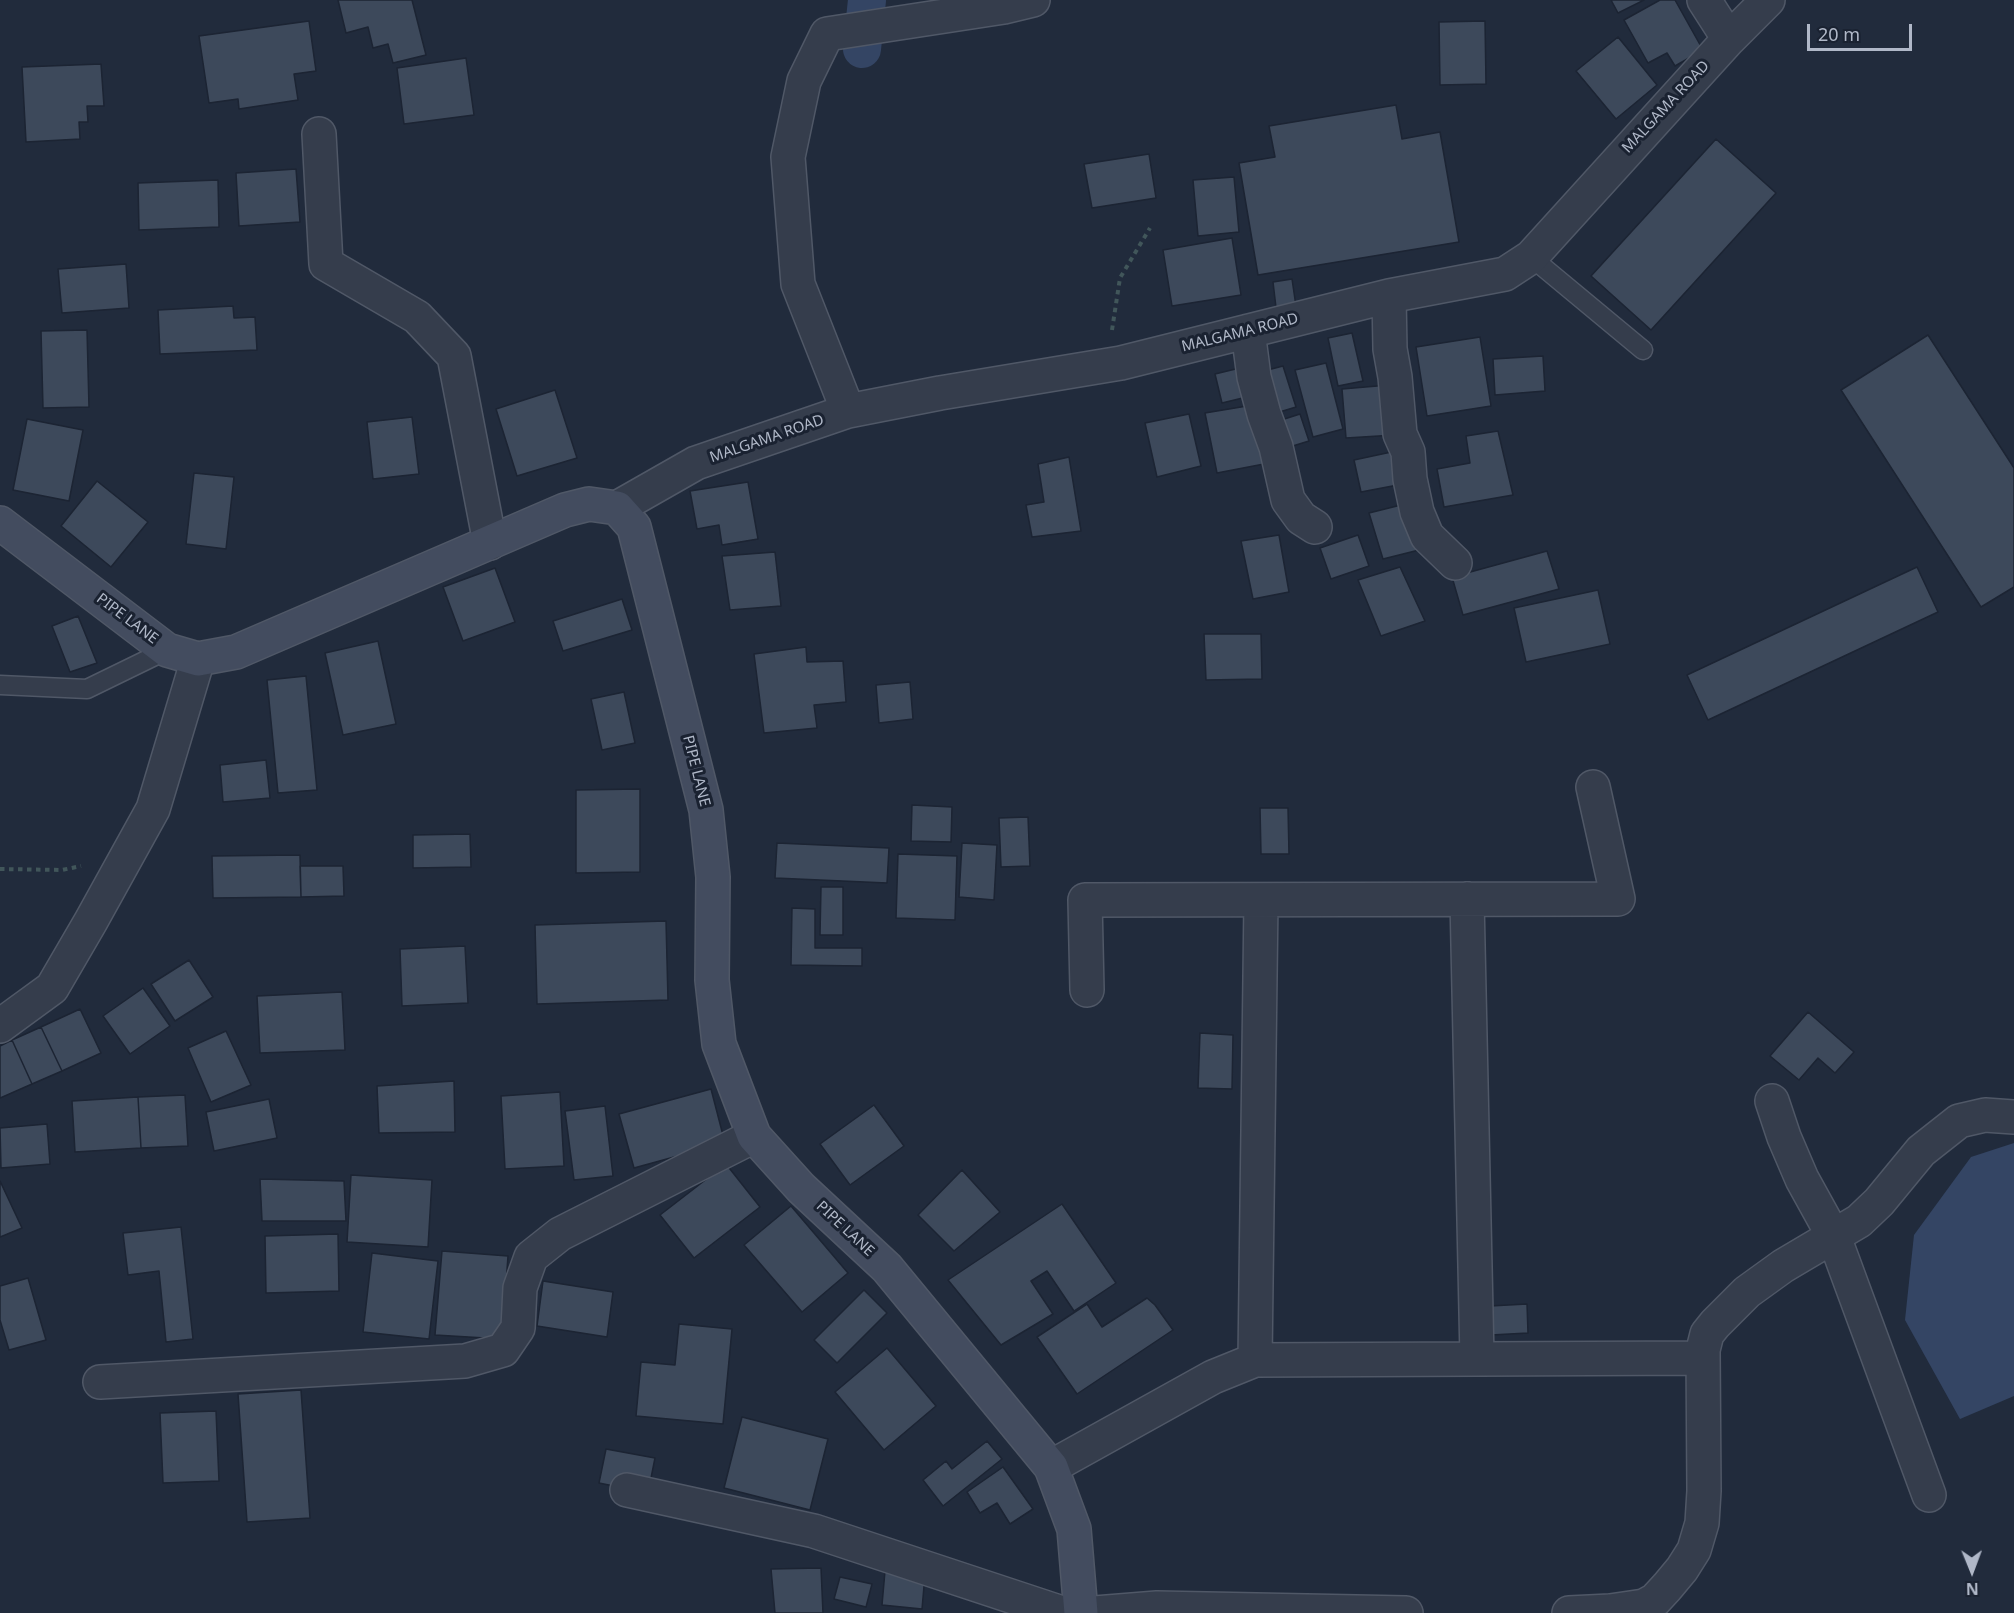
<!DOCTYPE html>
<style>
body{margin:0}
#map{position:relative;width:2014px;height:1613px;overflow:hidden;background:#212b3c;font-family:"Noto Sans",sans-serif}
canvas{display:block}
.north{position:absolute;left:1942px;top:1541px;width:60px;height:60px;-webkit-text-stroke:4px #1a2231;paint-order:stroke;rotate:179deg;font-size:16px;font-weight:700;line-height:24px;text-align:center;color:#b0b8c8}
.north::after{content:'';display:block;margin:auto;width:21px;height:27px;background:#b0b8c8;clip-path:polygon(50% 0,100% 100%,50% 72%,0 100%)}
.scale{position:absolute;left:1807px;top:24px;width:105px;height:27px;box-sizing:border-box;border:3px solid #b0b8c8;border-top:0;padding-left:8px;font-size:18px;line-height:21px;white-space:nowrap;color:#b0b8c8;-webkit-text-stroke:4px #1a2231;paint-order:stroke}
</style>
<div id="map">
<canvas width="2014" height="1613"></canvas>
<div class="north">N</div>
<div class="scale">20 m</div>
</div>
<script>
const ctx = document.querySelector('canvas').getContext('2d');
ctx.lineJoin = 'round';
function fill(path, color) { ctx.fillStyle = color; ctx.fill(path, 'evenodd'); }
const poly = rows => new Path2D(rows.map(r => 'M' + r).join(''));
function trace(path, color, width, dash) { ctx.strokeStyle = color; ctx.lineWidth = width; ctx.lineCap = dash ? 'butt' : 'round'; ctx.setLineDash(dash || []); ctx.stroke(path); }
function label(font, color, halo, rows, align = 'center') {
  ctx.font = font + ' "Noto Sans",sans-serif'; ctx.lineWidth = 6; ctx.setLineDash([]); ctx.textBaseline = 'middle'; ctx.strokeStyle = halo; ctx.fillStyle = color; for (const [text, x, y, turn = 0] of rows) {
    ctx.save(); ctx.translate(x, y); ctx.rotate((+turn || 0) * Math.PI / 180); ctx.textAlign = isNaN(turn) ? turn : align; if (halo) ctx.strokeText(text, 0, 0); ctx.fillText(text, 0, 0); ctx.restore();
  }
}
fill(poly([
 [2014,1143,2014,1396,1960,1419,1905,1320,1914,1235,1971,1157]
]), '#344564');
trace(poly([
 [862,49,867,0]
]), '#344564', 38);
const building = poly([
 [338,0,412,0,426,55,393,63,388,44,373,48,368,27,346,33,338,0],
 [1611,0,1644,0,1618,13,1611,0],
 [1660,0,1675,0,1703,50,1675,66,1667,53,1648,63,1624,20,1660,0],
 [309,21,316,71,294,74,298,100,239,109,238,99,209,103,199,36,309,21],
 [1485,21,1486,84,1440,85,1439,22,1485,21],
 [1618,37,1657,85,1616,119,1576,71,1618,37],
 [466,58,474,115,404,124,397,68,466,58],
 [101,64,104,106,87,106,88,122,79,122,80,139,26,142,22,67,101,64],
 [1396,105,1402,139,1440,132,1459,242,1258,275,1239,163,1275,157,1269,126,1396,105],
 [1716,139,1776,193,1651,330,1591,276,1716,139],
 [1149,154,1156,198,1092,208,1084,164,1149,154],
 [296,169,300,222,239,226,236,173,296,169],
 [1234,177,1239,232,1198,236,1193,180,1234,177],
 [218,180,219,227,139,230,138,183,218,180],
 [1232,238,1241,295,1172,306,1163,250,1232,238],
 [126,264,129,308,62,313,58,269,126,264],
 [1292,279,1297,313,1277,316,1273,282,1292,279],
 [233,306,234,318,255,317,257,350,160,354,158,310,233,306],
 [87,330,89,407,43,408,41,331,87,330],
 [1352,333,1363,381,1338,386,1328,338,1352,333],
 [1928,335,2014,468,2014,587,1981,607,1841,390,1928,335],
 [1480,337,1491,406,1427,416,1416,347,1480,337],
 [1543,356,1545,391,1495,395,1493,359,1543,356],
 [1326,363,1343,429,1313,437,1295,370,1326,363],
 [1248,366,1255,395,1222,403,1215,374,1248,366],
 [1283,366,1296,407,1273,414,1260,372,1283,366],
 [1389,385,1395,435,1346,438,1342,389,1389,385],
 [555,390,577,458,517,476,496,409,555,390],
 [1253,405,1264,464,1217,473,1205,413,1253,405],
 [1189,414,1201,466,1157,477,1145,423,1189,414],
 [1300,414,1309,441,1283,449,1275,422,1300,414],
 [412,417,419,474,373,479,367,422,412,417],
 [27,419,83,430,69,501,13,490,27,419],
 [1498,431,1513,495,1444,507,1437,469,1470,463,1466,436,1498,431],
 [1396,451,1403,484,1361,492,1354,460,1396,451],
 [1069,457,1081,531,1032,537,1026,505,1044,502,1038,464,1069,457],
 [194,473,234,477,226,549,186,544,194,473],
 [97,481,148,522,111,567,61,526,97,481],
 [748,482,758,539,722,545,719,525,697,529,690,491,748,482],
 [1409,503,1423,549,1383,559,1369,513,1409,503],
 [1279,535,1289,592,1253,599,1241,541,1279,535],
 [1358,535,1369,566,1331,579,1320,548,1358,535],
 [1547,551,1559,589,1463,615,1452,577,1547,551],
 [775,552,781,606,730,610,722,556,775,552],
 [1400,567,1425,621,1381,636,1358,580,1400,567],
 [1917,567,1938,612,1708,720,1687,675,1917,567],
 [495,568,515,622,463,641,443,587,495,568],
 [1598,590,1610,644,1526,662,1514,608,1598,590],
 [622,599,632,630,563,651,553,621,622,599],
 [78,616,97,663,70,672,52,626,78,616],
 [1204,634,1261,634,1262,679,1206,680,1204,634],
 [378,641,396,724,343,735,325,653,378,641],
 [806,647,807,662,843,661,846,702,814,705,817,728,764,733,754,654,806,647],
 [306,676,317,790,278,793,267,680,306,676],
 [910,682,913,719,879,723,876,685,910,682],
 [624,692,635,743,602,750,591,699,624,692],
 [266,760,270,798,223,802,220,765,266,760],
 [640,789,640,872,576,873,576,790,640,789],
 [912,805,952,807,951,842,911,841,912,805],
 [1260,808,1288,808,1289,854,1261,854,1260,808],
 [1028,817,1030,866,1001,867,999,818,1028,817],
 [470,834,471,867,413,868,413,835,470,834],
 [777,843,889,848,887,883,775,878,777,843],
 [962,843,997,845,994,900,959,897,962,843],
 [898,854,957,856,955,920,896,918,898,854],
 [300,855,301,897,213,898,212,856,300,855],
 [300,866,343,866,344,896,301,897,300,866],
 [821,887,843,887,843,935,820,935,821,887],
 [792,908,815,909,815,948,862,948,862,966,791,965,792,908],
 [666,921,668,1000,537,1004,535,925,666,921],
 [465,946,468,1003,402,1006,400,949,465,946],
 [189,960,213,997,175,1021,151,984,189,960],
 [143,988,170,1026,130,1054,103,1016,143,988],
 [342,992,345,1050,260,1053,257,996,342,992],
 [80,1009,101,1053,62,1071,41,1027,80,1009],
 [1808,1012,1854,1052,1835,1073,1818,1058,1799,1080,1770,1056,1808,1012],
 [41,1027,62,1071,32,1084,12,1040,41,1027],
 [226,1031,251,1085,211,1102,188,1048,226,1031],
 [1200,1033,1233,1035,1232,1089,1198,1088,1200,1033],
 [12,1040,32,1084,0,1098,0,1046,12,1040],
 [454,1081,455,1132,379,1133,377,1086,454,1081],
 [711,1089,725,1143,634,1168,619,1114,711,1089],
 [560,1092,564,1166,505,1169,501,1096,560,1092],
 [185,1095,188,1146,141,1148,138,1097,185,1095],
 [138,1097,141,1148,75,1152,72,1101,138,1097],
 [269,1099,277,1138,214,1151,206,1112,269,1099],
 [874,1105,904,1146,850,1185,820,1144,874,1105],
 [605,1106,613,1176,574,1180,565,1111,605,1106],
 [47,1124,50,1164,1,1168,0,1128,47,1124],
 [726,1164,760,1207,694,1258,660,1215,726,1164],
 [962,1170,1000,1212,954,1251,918,1215,962,1170],
 [351,1175,432,1180,428,1247,347,1242,351,1175],
 [260,1179,344,1181,346,1221,262,1221,260,1179],
 [0,1181,22,1228,0,1237,0,1181],
 [1062,1204,1116,1283,1074,1311,1047,1271,1031,1281,1053,1314,1001,1345,948,1280,1062,1204],
 [791,1206,848,1273,802,1312,744,1245,791,1206],
 [181,1227,193,1339,166,1342,159,1271,128,1275,123,1233,181,1227],
 [338,1234,339,1291,266,1293,265,1236,338,1234],
 [442,1251,508,1256,502,1339,435,1335,442,1251],
 [372,1253,438,1261,429,1339,363,1332,372,1253],
 [28,1278,46,1340,9,1350,0,1320,0,1286,28,1278],
 [543,1281,613,1292,607,1337,537,1326,543,1281],
 [864,1290,887,1313,837,1363,814,1340,864,1290],
 [1147,1298,1155,1305,1173,1330,1077,1394,1037,1337,1087,1304,1102,1327,1147,1298],
 [1527,1304,1528,1333,1491,1335,1490,1306,1527,1304],
 [679,1324,732,1329,723,1424,636,1416,641,1362,675,1365,679,1324],
 [887,1348,936,1406,884,1450,835,1392,887,1348],
 [301,1390,310,1518,247,1522,238,1394,301,1390],
 [216,1411,219,1481,163,1483,160,1413,216,1411],
 [742,1417,828,1439,810,1510,724,1488,742,1417],
 [987,1441,1002,1459,943,1506,923,1480,946,1461,952,1469,987,1441],
 [606,1449,655,1458,648,1493,599,1483,606,1449],
 [1003,1467,1033,1509,1010,1524,997,1503,980,1513,967,1492,1003,1467],
 [821,1568,823,1613,775,1613,771,1569,821,1568],
 [885,1571,925,1575,922,1609,882,1605,885,1571],
 [840,1577,872,1584,866,1607,834,1599,840,1577]
]);
fill(building, '#3d495b');
trace(building, '#1c2433', 1.5);
const lane = poly([
 [1531,257,1643,350],
 [0,685,87,689,167,650]
]);
const street = poly([
 [1704,0,1729,39],
 [319,134,326,264,417,317,454,356,490,543],
 [1389,296,1390,349,1395,377,1400,434,1408,452,1410,479,1417,512,1427,536,1455,563],
 [1248,331,1254,377,1264,414,1276,447,1288,500,1301,518,1315,527],
 [848,411,798,284,788,157,804,81,827,34,1004,7,1033,0],
 [617,508,696,463,848,411,940,393,1121,363,1389,296,1505,274,1531,257,1729,39,1768,0],
 [1467,899,1477,1358],
 [1087,990,1085,900,1618,899,1593,787],
 [0,1026,52,988,91,921,153,809,198,659],
 [1772,1101,1784,1137,1802,1179,1834,1237,1929,1495],
 [1255,1360,1261,900],
 [100,1382,465,1361,503,1350,518,1328,520,1288,531,1257,560,1234,754,1136],
 [1051,1467,1213,1377,1255,1360,1703,1358],
 [627,1490,814,1531,1062,1613],
 [1095,1613,1157,1608,1406,1613],
 [1569,1613,1610,1611,1644,1606,1655,1600,1667,1587,1682,1569,1694,1550,1702,1523,1704,1491,1703,1350,1707,1334,1715,1324,1747,1292,1783,1266,1859,1221,1879,1202,1921,1151,1959,1121,1985,1115,2014,1117]
]);
const secondary = poly([
 [0,523,167,650,198,659,236,652,565,510,589,504,617,508,634,527,706,810,713,877,712,980,719,1044,754,1136,801,1188,887,1268,1051,1467,1074,1529,1081,1613]
]);
trace(lane, '#505867', 21);
trace(street, '#505867', 36);
trace(secondary, '#505867', 36);
trace(poly([
 [1112,330,1120,278,1150,228],
 [0,869,62,870,81,866]
]), '#41565a', 4, [4.5, 4.5]);
trace(lane, '#353d4c', 18);
trace(street, '#353d4c', 33);
trace(secondary, '#434c5f', 33);
label('15px', '#b0b8c8', '#1a2231', [
 ["MALGAMA ROAD",1666,107,-47],
 ["MALGAMA ROAD",1240,333,-14],
 ["MALGAMA ROAD",767,439,-19],
 ["PIPE LANE",127,619,37],
 ["PIPE LANE",696,771,76],
 ["PIPE LANE",845,1229,43]
]);
</script>
